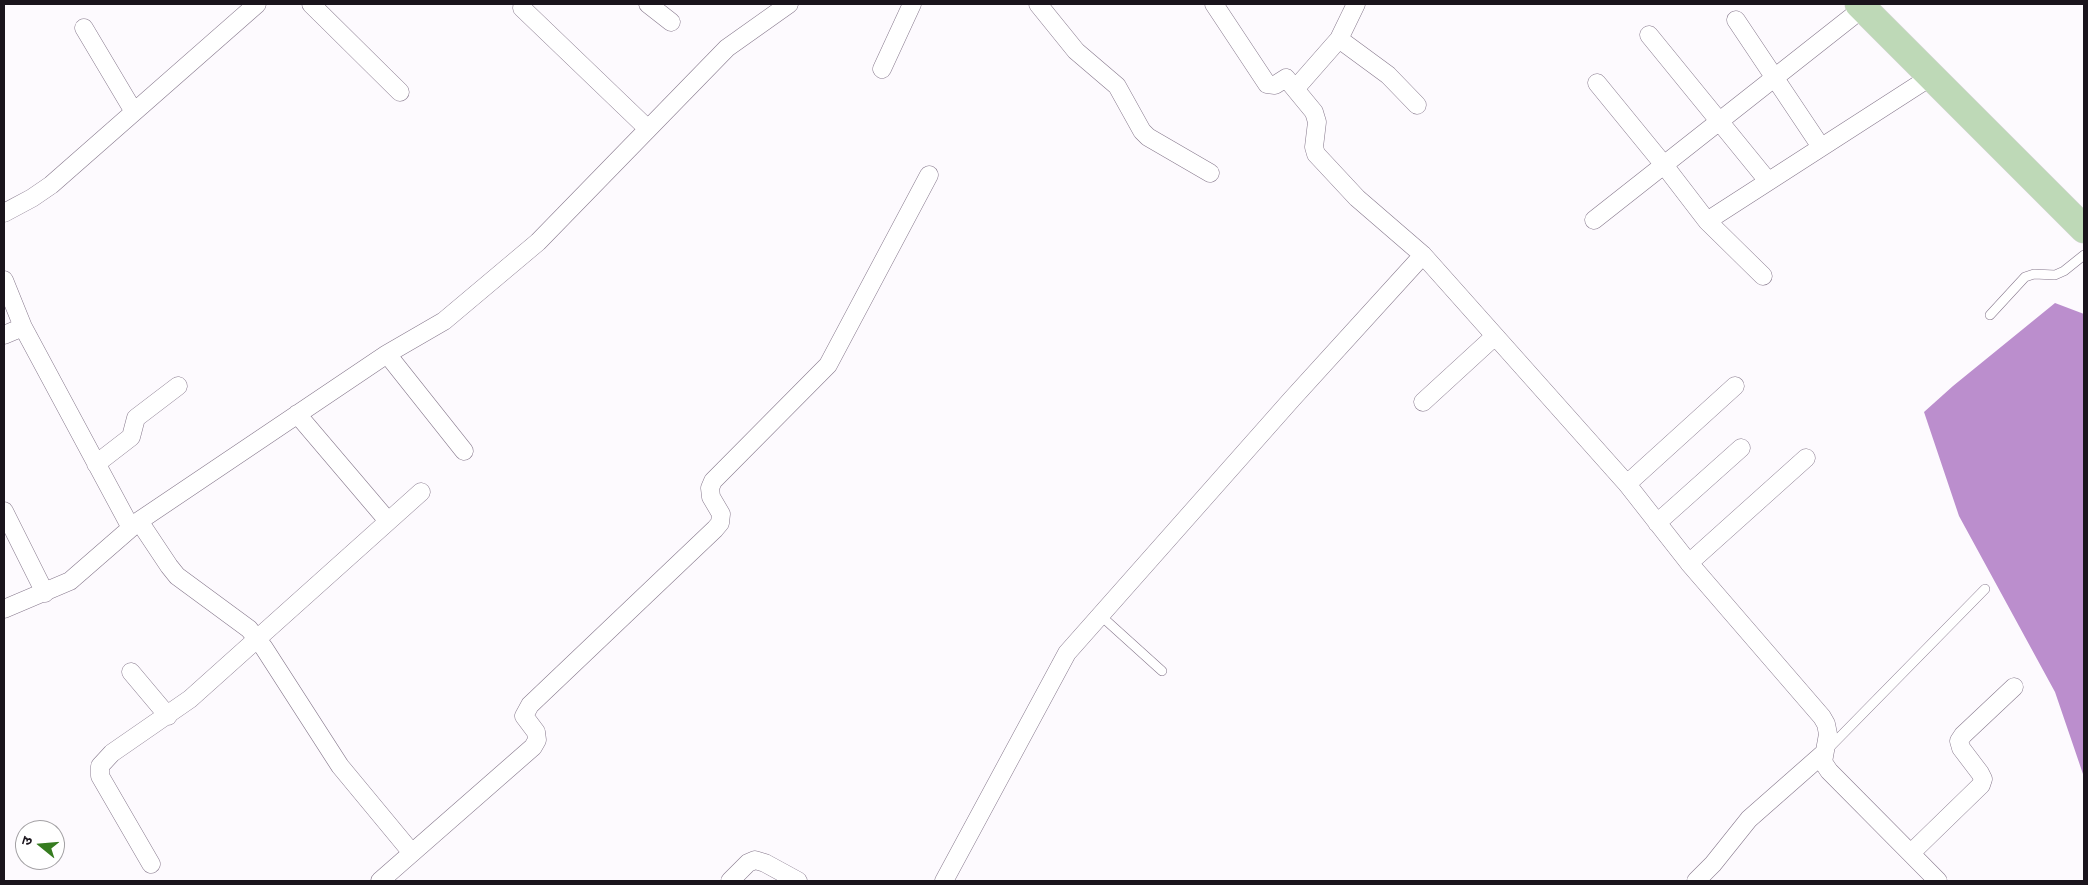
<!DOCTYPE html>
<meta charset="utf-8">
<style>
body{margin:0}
#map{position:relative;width:2088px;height:885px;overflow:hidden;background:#fdfafe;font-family:Helvetica,"Noto Sans Devanagari",sans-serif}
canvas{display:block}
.frame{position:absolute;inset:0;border:5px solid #1a141c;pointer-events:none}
.north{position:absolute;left:15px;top:820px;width:50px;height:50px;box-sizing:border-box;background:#fff;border:1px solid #a3a1a4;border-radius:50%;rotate:287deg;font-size:14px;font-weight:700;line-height:20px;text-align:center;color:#1a141c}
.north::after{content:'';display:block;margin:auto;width:18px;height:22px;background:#367c20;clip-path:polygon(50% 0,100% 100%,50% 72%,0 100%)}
</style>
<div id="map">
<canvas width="2088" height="885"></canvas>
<div class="frame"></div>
<div class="north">उ</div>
</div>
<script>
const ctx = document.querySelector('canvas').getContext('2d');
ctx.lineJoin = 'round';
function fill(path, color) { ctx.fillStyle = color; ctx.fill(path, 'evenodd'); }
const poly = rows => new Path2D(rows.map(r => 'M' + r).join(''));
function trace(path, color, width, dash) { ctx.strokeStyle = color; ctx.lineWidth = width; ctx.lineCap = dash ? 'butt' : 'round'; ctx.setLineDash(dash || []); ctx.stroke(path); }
fill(poly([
 [2055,303,2084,314,2084,777,2055,692,1959,516,1924,412,1953,386]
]), '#bb8ecd');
const lane = poly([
 [1990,315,2025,277,2034,274,2055,275,2064,271,2084,255],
 [1100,615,1162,671],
 [1828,749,1985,589]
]);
const street = poly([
 [311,4,400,92],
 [648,4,671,22],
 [1038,4,1076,51,1117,86,1142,131,1148,137,1210,173],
 [1214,4,1267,84,1275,85,1286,78,1314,112,1317,122,1314,147,1316,154,1357,198,1423,255,1627,484,1689,563,1822,717,1826,724,1828,734,1823,762,1829,771,1938,881],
 [522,8,648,129],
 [1736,20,1821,147],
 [84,28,134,112],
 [1649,35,1768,181],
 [1339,39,1388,75,1417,105],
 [882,69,912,4],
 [1597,83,1664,165,1707,221,1763,276],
 [1296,88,1339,39,1356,4],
 [4,213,32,198,51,185,257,4],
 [1594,220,1863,8],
 [1707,221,1932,76],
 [4,280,23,327,131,528],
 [4,335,23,327],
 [387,354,464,451],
 [1423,402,1495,336],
 [297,414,388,521],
 [96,464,131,437,136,418,178,386],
 [1627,484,1735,386],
 [4,511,45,593],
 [139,521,169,566,177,576,249,629,264,648,340,766,412,853],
 [1657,523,1741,448],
 [1689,563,1806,458],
 [4,609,70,581,139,521,387,354,444,321,538,242,727,48,789,4],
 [131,672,168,716],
 [1911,853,1981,785,1983,779,1980,773,1961,748,1959,741,1963,735,2014,687],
 [151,864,100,776,100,766,112,753,190,699,421,492],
 [380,881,533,747,537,740,536,732,524,716,530,705,715,529,720,523,721,514,711,497,710,488,713,481,828,365,929,175],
 [730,881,748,863,755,860,765,863,798,881],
 [944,881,1067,653,1291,400,1423,255],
 [1696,881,1713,864,1749,819,1824,753]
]);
const primary = poly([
 [1859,4,2084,229]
]);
trace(lane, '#86788c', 10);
trace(street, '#86788c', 19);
trace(primary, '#d6d5d6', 29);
trace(lane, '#fff', 9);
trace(street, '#fff', 18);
trace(primary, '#bed9b7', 28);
</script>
